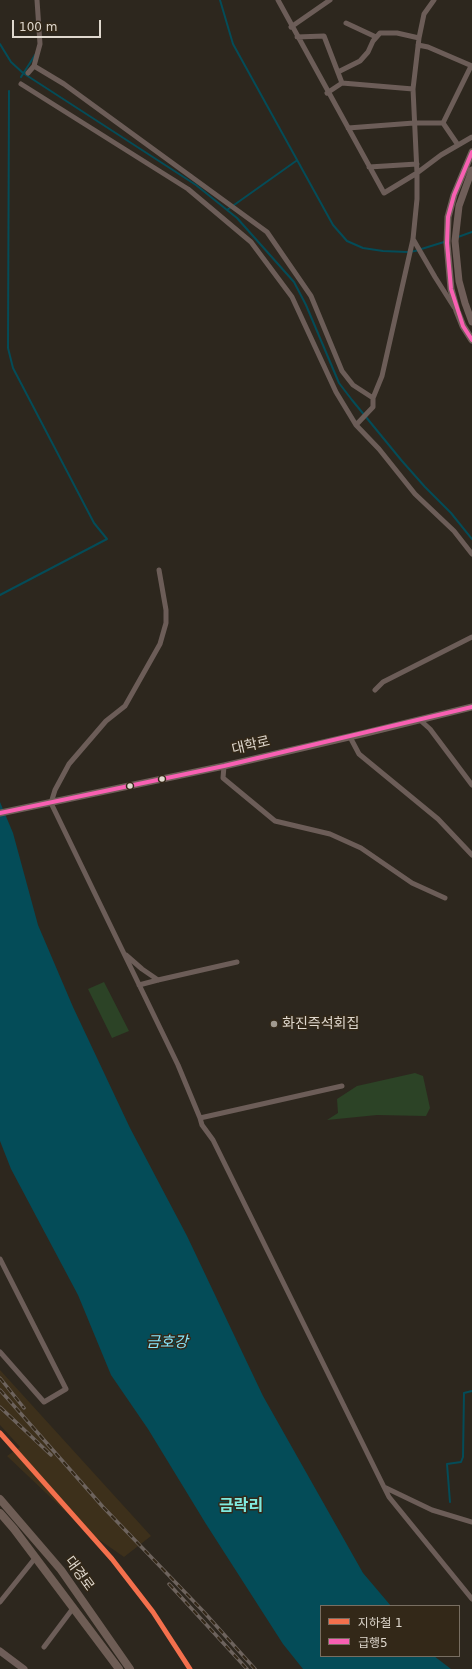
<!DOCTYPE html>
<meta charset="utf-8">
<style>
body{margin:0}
#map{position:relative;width:472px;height:1669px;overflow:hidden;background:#2d271e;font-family:"DejaVu Sans","Noto Sans KR",sans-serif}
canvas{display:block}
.legend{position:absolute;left:320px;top:1605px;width:140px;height:52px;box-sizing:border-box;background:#332818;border:1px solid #786e61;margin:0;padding:5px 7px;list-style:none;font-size:12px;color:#dfd8ce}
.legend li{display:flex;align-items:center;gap:8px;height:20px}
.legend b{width:20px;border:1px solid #786e61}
.scale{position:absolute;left:12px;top:20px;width:89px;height:18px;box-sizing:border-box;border:2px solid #dfd8ce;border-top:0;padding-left:5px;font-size:12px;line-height:14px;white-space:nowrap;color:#dfd8ce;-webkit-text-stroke:3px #332818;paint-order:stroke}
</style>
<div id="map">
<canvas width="472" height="1669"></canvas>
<ul class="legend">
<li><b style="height:5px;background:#f4704d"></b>지하철 1</li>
<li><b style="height:5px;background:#f860b3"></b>급행5</li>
</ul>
<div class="scale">100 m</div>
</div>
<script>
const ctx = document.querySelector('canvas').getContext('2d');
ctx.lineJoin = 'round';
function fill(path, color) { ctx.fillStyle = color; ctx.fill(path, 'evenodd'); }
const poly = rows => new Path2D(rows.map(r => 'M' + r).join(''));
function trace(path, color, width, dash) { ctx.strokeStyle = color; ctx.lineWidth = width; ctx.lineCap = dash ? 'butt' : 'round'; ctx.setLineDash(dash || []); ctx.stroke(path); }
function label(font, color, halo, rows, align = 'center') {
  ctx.font = font + ' "DejaVu Sans","Noto Sans KR",sans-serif'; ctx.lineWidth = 3; ctx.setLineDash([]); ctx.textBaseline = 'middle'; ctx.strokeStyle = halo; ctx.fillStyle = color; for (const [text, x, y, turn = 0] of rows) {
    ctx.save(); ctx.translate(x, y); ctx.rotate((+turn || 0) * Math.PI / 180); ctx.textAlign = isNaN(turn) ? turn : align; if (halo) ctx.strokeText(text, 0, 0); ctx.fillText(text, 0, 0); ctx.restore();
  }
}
fill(poly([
 [0,1370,151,1536,124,1557,85,1530,7,1456,20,1447,0,1425]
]), '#3d301b');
fill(poly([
 [104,982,129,1031,112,1038,88,989],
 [415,1073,423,1076,430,1108,426,1116,377,1115,327,1120,338,1113,337,1099,357,1086]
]), '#2c4326');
fill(poly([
 [0,802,13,833,38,925,73,1007,130,1128,187,1236,263,1396,363,1573,391,1606,321,1606,321,1656,434,1656,451,1669,303,1669,283,1644,206,1524,148,1429,111,1375,78,1295,11,1169,0,1141]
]), '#044c58');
trace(poly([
 [220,0,233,44,333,225,347,241,363,248,383,251,407,252,415,251,444,242],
 [0,44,11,62,23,73,196,185,237,218,294,282,306,305,339,383,352,400,402,461,425,487,451,513,472,539],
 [21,77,35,55],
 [227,210,296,161],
 [458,237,472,232],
 [0,595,107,539,94,523,13,368,8,348,9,91],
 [450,1502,447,1464,461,1462,463,1457,464,1393,472,1391]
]), '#044c58', 2);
trace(poly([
 [278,0,384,193,417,173,441,155,472,137],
 [346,23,376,37],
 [291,27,330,0],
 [297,37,324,36,342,83],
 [418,45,428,47,472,66],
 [34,66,64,84,267,232,311,296,342,371,353,385,373,398],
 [338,72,360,61,368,52,373,41,380,33,397,33,419,38],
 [28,73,34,66,40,44,37,0],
 [21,84,188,189,251,242,292,297,336,392,356,425,379,449,415,494,454,531,472,554],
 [327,93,342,83,413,89],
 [443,123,471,66],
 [348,128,414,123,443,123,458,145],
 [369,167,417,164],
 [413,239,435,277,454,307],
 [356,425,373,407,373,398,382,376,413,239,417,199,417,173,413,89,419,38,424,14,434,0],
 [159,570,166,610,166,623,160,644,125,706,106,721,69,764,55,790,51,803,178,1065,200,1118,342,1086],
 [375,690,383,682,472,637],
 [420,720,430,729,472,785],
 [350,737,359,754,438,819,472,855],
 [224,766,223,778,275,821,330,834,361,848,412,883,445,898],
 [126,955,142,969,158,980],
 [139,985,158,980,237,962],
 [200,1118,202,1125,213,1140,384,1487,432,1510,472,1522],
 [0,1259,66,1389,44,1402,0,1352],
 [384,1487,389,1497,472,1599],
 [0,1602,36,1557],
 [44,1647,74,1607]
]), '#6c5d58', 5);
trace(poly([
 [472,152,454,195,448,217,447,243,451,289,457,311,463,326,472,340],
 [472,170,459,206,455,241,459,281,465,303,472,322],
 [0,813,224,766,366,733,472,707],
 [0,1651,24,1669]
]), '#6f5e59', 7);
trace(poly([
 [0,1499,61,1570,130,1669],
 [0,1513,14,1529,119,1669]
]), '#6e5d55', 8);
const rail = poly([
 [0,1378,24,1408],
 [0,1390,103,1507,203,1611,255,1669],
 [0,1407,51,1455],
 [169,1584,247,1669]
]);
trace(rail, '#6d635d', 3.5);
trace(rail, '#332818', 2, [6]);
trace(poly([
 [472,152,454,195,448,217,447,243,451,289,463,326,472,340],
 [0,813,224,766,472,707]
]), '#f860b3', 4);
trace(poly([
 [0,1433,112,1559,153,1612,190,1669]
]), '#f4704d', 5);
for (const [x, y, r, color] of [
 [162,779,3.5,"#dfd8ce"],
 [130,786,3.5,"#dfd8ce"],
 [274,1024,4,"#a19a90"]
]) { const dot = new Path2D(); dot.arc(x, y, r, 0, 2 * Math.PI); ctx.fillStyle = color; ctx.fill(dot); trace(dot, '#332818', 1.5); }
label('14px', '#dfd8ce', '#332818', [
 ["대학로",251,746,-13],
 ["대경로",79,1574,54]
]);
label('14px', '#dfd8ce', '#332818', [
 ["화진즉석회집",282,1024]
], 'left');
label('italic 15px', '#87e5fb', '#332818', [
 ["금호강",167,1343]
]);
label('bold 16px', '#81eade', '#332818', [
 ["금락리",241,1507]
]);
</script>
